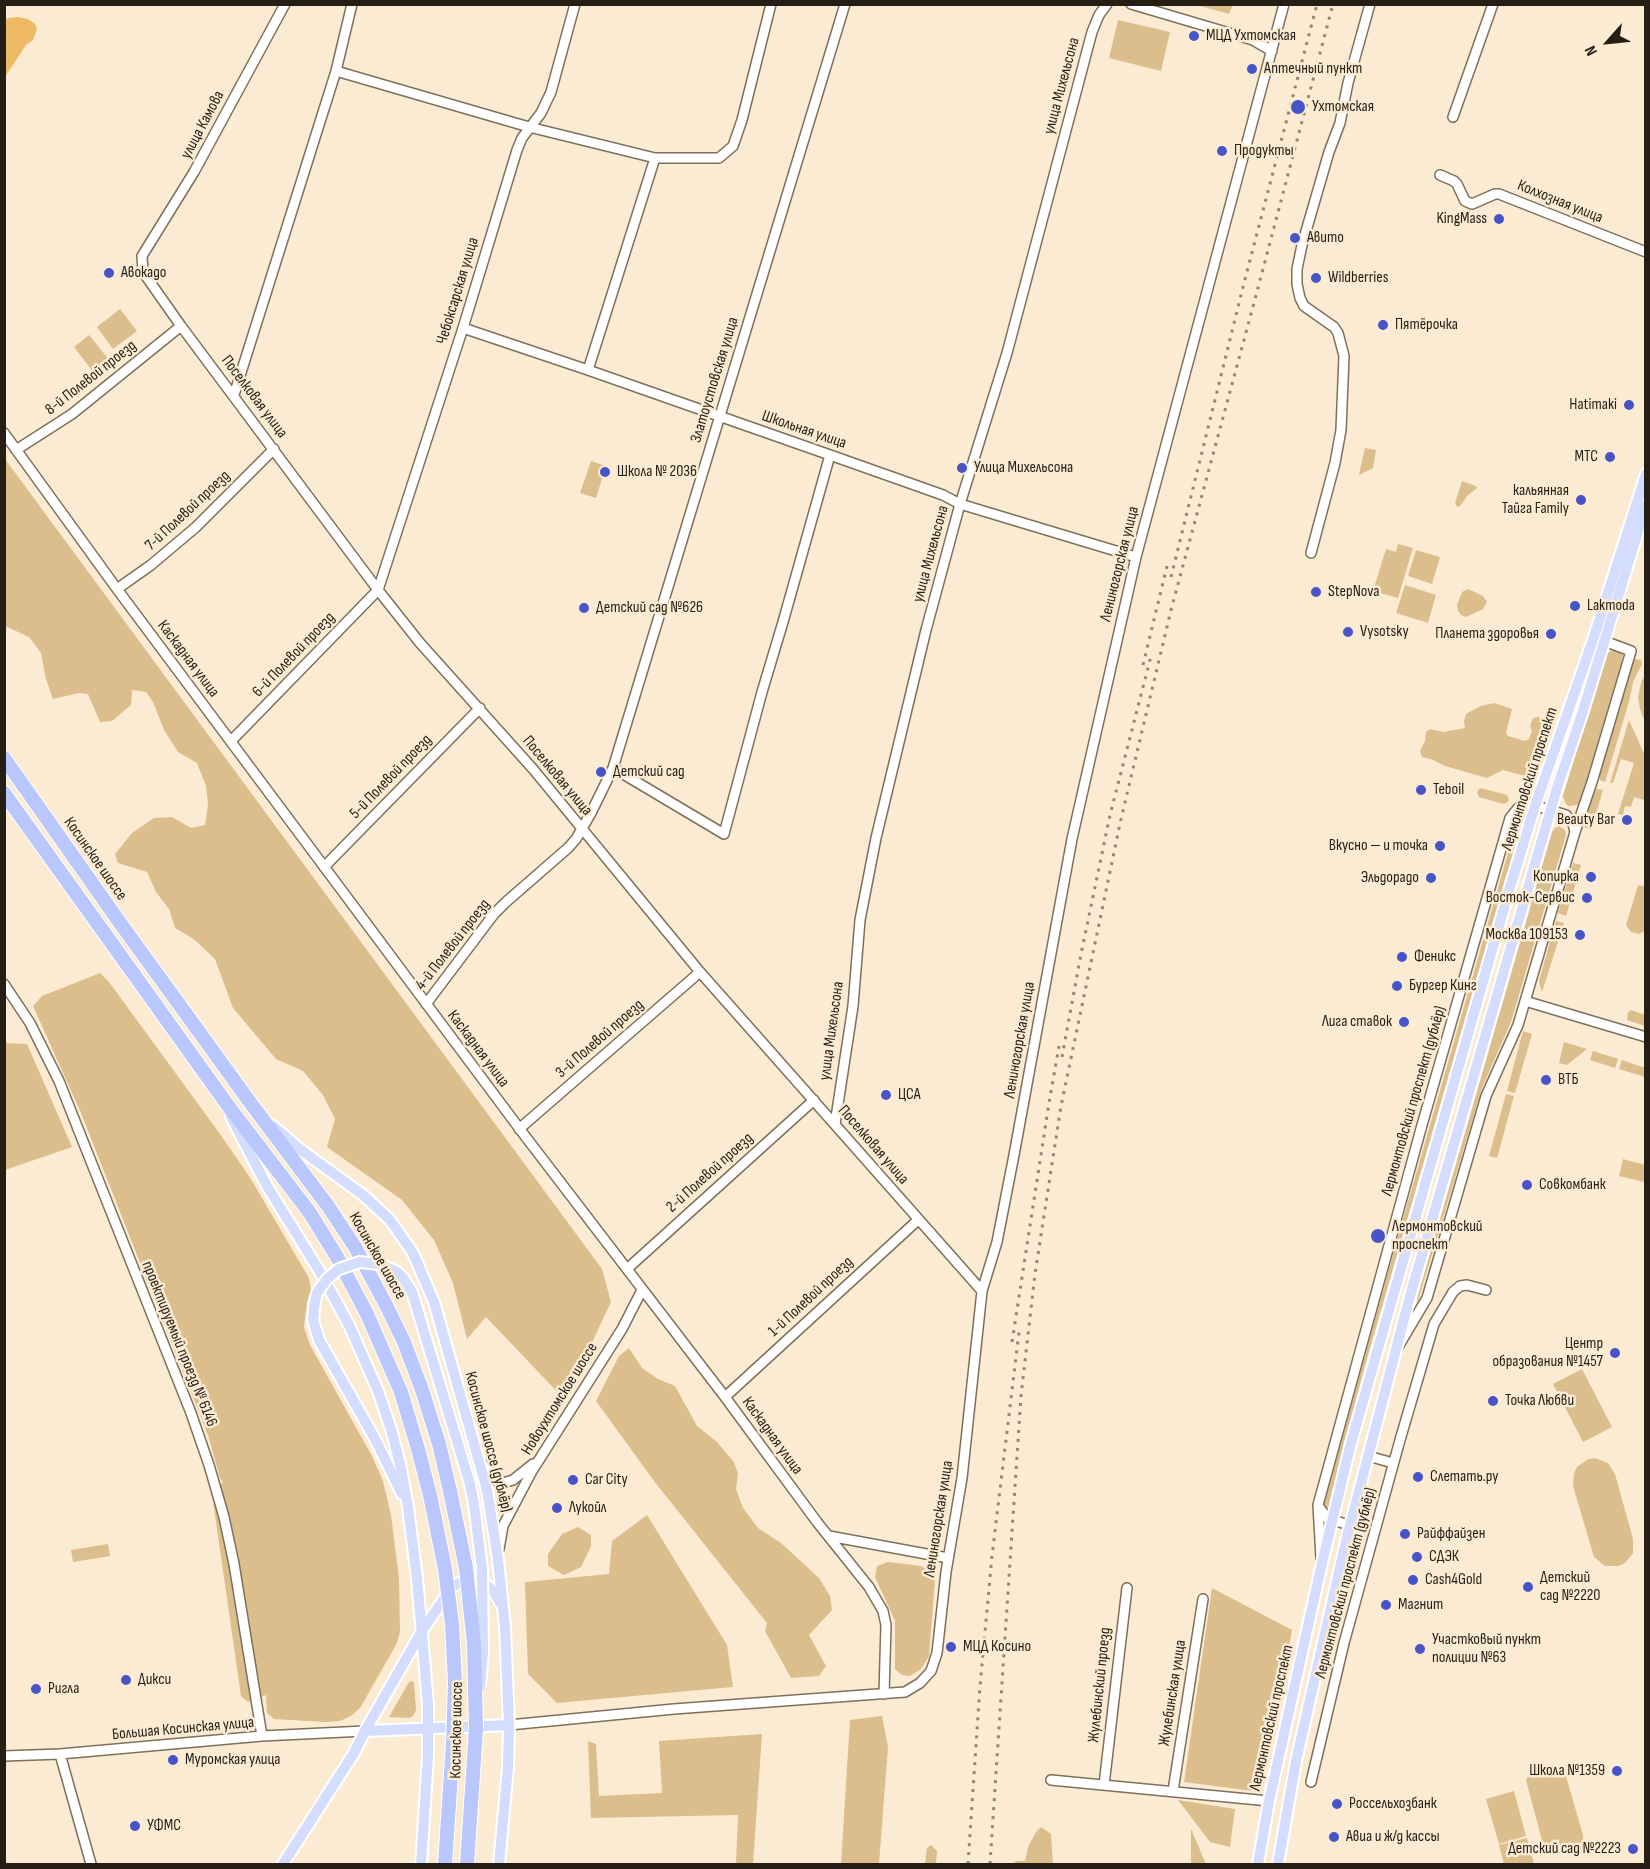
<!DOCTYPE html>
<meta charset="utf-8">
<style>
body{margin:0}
#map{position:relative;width:1650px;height:1869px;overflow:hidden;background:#fbebd3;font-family:"Sofia Sans Condensed",sans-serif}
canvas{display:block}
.frame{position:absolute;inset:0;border:6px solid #241e15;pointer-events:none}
.north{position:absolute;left:1578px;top:12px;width:60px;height:60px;-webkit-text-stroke:4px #fbebd3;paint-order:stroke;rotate:243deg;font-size:16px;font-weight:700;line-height:24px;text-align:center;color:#241e15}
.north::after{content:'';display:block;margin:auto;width:21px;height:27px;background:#241e15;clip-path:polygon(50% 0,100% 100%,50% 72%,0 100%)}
</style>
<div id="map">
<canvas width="1650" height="1869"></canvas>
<div class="frame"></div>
<div class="north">N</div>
</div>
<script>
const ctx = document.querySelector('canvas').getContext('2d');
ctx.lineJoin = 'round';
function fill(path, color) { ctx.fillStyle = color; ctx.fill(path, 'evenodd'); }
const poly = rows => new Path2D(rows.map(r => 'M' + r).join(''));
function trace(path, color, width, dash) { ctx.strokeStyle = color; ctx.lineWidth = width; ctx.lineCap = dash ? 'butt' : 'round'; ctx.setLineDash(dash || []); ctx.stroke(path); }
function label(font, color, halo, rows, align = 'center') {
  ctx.font = font + ' "Sofia Sans Condensed",sans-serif'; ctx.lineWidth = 5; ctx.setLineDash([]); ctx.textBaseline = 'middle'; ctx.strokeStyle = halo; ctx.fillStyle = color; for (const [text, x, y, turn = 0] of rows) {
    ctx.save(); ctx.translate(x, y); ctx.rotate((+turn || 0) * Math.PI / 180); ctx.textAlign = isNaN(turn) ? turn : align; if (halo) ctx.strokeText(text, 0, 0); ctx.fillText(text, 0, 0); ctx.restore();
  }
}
fill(poly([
 [1197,5,1233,5,1229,14],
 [1118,20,1170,32,1161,71,1109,58],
 [120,309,137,331,113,349,97,327],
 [89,335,110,361,94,373,74,347],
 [1365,448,1376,450,1373,468,1359,475],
 [5,459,602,1269,611,1302,565,1400,486,1317,467,1339,453,1283,434,1240,402,1200,327,1147,335,1119,323,1095,303,1071,276,1059,233,1008,215,959,195,940,175,928,169,909,156,892,147,872,118,863,115,854,132,833,154,818,172,817,191,828,205,825,208,805,206,786,197,763,178,752,164,730,153,702,146,692,132,690,131,705,112,721,100,722,88,694,79,693,53,699,46,679,41,653,29,637,5,626],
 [591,461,606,466,596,498,580,493],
 [1462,481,1476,486,1477,488,1468,495,1460,506,1457,507,1455,503],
 [1398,544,1413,548,1398,598,1373,591,1386,549,1396,552],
 [1416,550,1440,557,1432,584,1408,576],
 [1405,585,1436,595,1428,623,1396,613],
 [1468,589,1483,596,1487,602,1483,609,1466,617,1461,615,1458,611,1457,605,1462,592],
 [1614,649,1623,653,1622,661,1580,802,1577,805,1569,806,1566,804,1563,796,1606,655,1607,653],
 [1635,659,1641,660,1642,664,1633,682,1630,698,1605,782,1600,780,1599,775,1633,662],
 [1645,674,1645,722,1640,709,1638,697,1641,683],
 [1494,703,1512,709,1506,733,1508,736,1525,741,1529,739,1532,731,1530,726,1533,718,1538,717,1548,720,1549,722,1544,738,1538,748,1536,760,1530,775,1525,776,1503,770,1487,778,1445,766,1431,759,1422,757,1420,751,1425,741,1426,732,1430,729,1443,732,1465,728,1464,721,1466,714,1481,706],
 [1629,720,1645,756,1645,796,1644,800,1634,797,1631,807,1625,806,1623,815,1618,814,1634,763,1621,759,1613,783,1610,783],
 [1481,788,1507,795,1509,799,1508,802,1504,804,1479,797,1477,793,1478,790],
 [1597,789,1603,790,1591,830,1584,827,1594,791],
 [1522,815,1523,818,1364,1369,1329,1507,1326,1510,1323,1507,1396,1244,1518,818],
 [1559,826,1565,830,1566,835,1511,1022,1482,1088,1418,1301,1417,1299,1552,832,1555,828],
 [1573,863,1581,865,1566,916,1558,913],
 [1638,885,1646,887,1645,931,1639,934,1631,932,1626,925],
 [1556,921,1564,923,1542,992,1539,982,1540,977],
 [100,973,109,982,220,1134,249,1176,309,1278,311,1291,307,1302,304,1327,310,1345,372,1456,383,1481,391,1515,399,1578,400,1632,396,1645,360,1708,351,1716,340,1721,325,1722,274,1719,267,1713,266,1695,248,1702,241,1696,212,1494,223,1482,220,1478,208,1435,81,1113,33,1006,42,996],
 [1631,1010,1645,1015,1645,1026,1627,1020,1628,1012],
 [1523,1031,1532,1034,1515,1093,1507,1091],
 [1564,1042,1587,1049,1567,1065,1559,1063],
 [5,1043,27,1044,72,1147,5,1170],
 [1593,1051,1618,1059,1615,1068,1590,1060],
 [1622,1060,1645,1068,1645,1077,1619,1069],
 [1506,1094,1514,1096,1497,1158,1489,1156],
 [1623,1159,1645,1165,1644,1182,1619,1176],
 [629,1348,642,1368,658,1379,675,1386,697,1426,717,1442,734,1462,738,1474,736,1489,743,1508,758,1528,781,1543,819,1578,830,1596,832,1610,809,1635,826,1666,819,1676,791,1678,765,1631,767,1623,654,1481,596,1401,619,1356],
 [1582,1369,1612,1427,1583,1442,1553,1384],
 [1595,1458,1608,1463,1615,1474,1633,1539,1633,1553,1625,1563,1618,1566,1605,1566,1594,1557,1573,1486,1574,1473,1577,1467,1588,1459],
 [647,1515,727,1645,733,1687,557,1703,528,1674,525,1582,609,1574,612,1541],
 [578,1527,591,1535,591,1546,581,1567,564,1575,548,1566,548,1554,562,1534],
 [108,1544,110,1556,73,1562,71,1550],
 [888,1562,921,1566,931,1572,935,1580,929,1656,921,1669,910,1676,902,1675,895,1669,895,1621,875,1577,877,1566],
 [1212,1588,1292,1630,1261,1792,1184,1782],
 [412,1681,414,1683,416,1710,413,1716,409,1718,389,1717,409,1682],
 [882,1716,888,1747,879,1864,841,1864,850,1720],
 [762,1734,753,1864,736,1864,738,1815,591,1818,588,1741,596,1744,599,1796,662,1793,659,1741],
 [1556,1766,1563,1769,1565,1773,1583,1835,1583,1840,1581,1844,1574,1850,1553,1855,1550,1854,1544,1848,1526,1780,1530,1773,1535,1771],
 [1514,1791,1526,1836,1499,1844,1486,1799],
 [1178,1800,1235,1809,1230,1847,1210,1842],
 [1041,1827,1051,1834,1053,1864,1012,1864,1016,1861,1025,1861,1028,1847,1036,1832],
 [1191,1829,1206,1864,1191,1864],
 [1527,1838,1534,1864,1504,1864,1499,1845],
 [931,1845,937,1851,936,1864,925,1864,927,1848]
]), '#dcbd8c');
fill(poly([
 [18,17,28,19,35,24,37,29,33,40,26,45,5,77,5,20,9,18]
]), '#efba64');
const minor = poly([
 [285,4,194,172,142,256,143,272,181,326,378,590,420,643,533,769,700,972,982,1291],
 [1131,4,1253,40,1272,51],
 [336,71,529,127,655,158,719,158,733,146,742,120,771,4],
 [1453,117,1493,4],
 [1440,175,1454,181,1457,184,1465,201,1472,204,1495,194,1499,194,1646,252],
 [463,328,588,370,830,455,943,495,960,504,1136,557],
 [588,370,655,158],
 [234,395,336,71,352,4],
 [4,433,117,589,525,1136,725,1397,817,1522,869,1587,883,1611,886,1625,884,1694],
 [16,450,72,414,181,326],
 [1311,553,1335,463,1341,430,1344,356,1338,333,1334,327,1304,306,1300,298,1297,284,1297,269,1302,245,1329,152,1340,123,1348,83,1370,4],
 [117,589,151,565,196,527,274,449],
 [231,741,378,590,463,328,517,150,522,138,541,113,551,92,575,4],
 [613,768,724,834,762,692,783,622,830,455],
 [324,867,480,708],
 [4,984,30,1023,59,1081,191,1413,209,1465,224,1517,234,1564,262,1736],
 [1525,1001,1646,1037],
 [426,1004,494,914,506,902,568,848,576,839,591,813,613,768,845,4],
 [835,1124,853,1006,860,920,876,838,926,630,960,504,1007,353,1092,32,1099,15,1107,4],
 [519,1129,700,972],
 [627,1269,814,1100],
 [1398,1347,1427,1298,1486,1096,1518,1025,1575,832,1592,782,1631,651,1604,641],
 [725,1397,918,1220],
 [1368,1456,1393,1463],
 [483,1465,494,1480,503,1483,513,1480,533,1464],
 [1319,1507,1328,1519,1350,1525],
 [829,1536,948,1558],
 [499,1549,503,1526,532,1471,622,1329,642,1290],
 [1321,1558,1318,1505,1422,1125,1510,818,1518,808,1524,805,1530,804,1566,815,1573,824,1575,832],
 [509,1725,674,1709,905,1692,920,1683,931,1671,937,1653,946,1572,962,1478,982,1291,997,1242,1014,1155,1072,839,1136,557,1284,4],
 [60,1754,91,1864],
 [4,1756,60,1754,262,1736,365,1731],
 [1051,1780,1269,1801],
 [1311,1782,1344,1643,1400,1440,1434,1324,1453,1292,1460,1286,1467,1285,1486,1290],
 [1104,1785,1127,1588],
 [1173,1791,1203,1599]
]);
const major = poly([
 [231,1117,267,1186,320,1272,349,1325,378,1391,391,1429,400,1464,408,1507,417,1578,428,1704,428,1756,421,1864],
 [273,1126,301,1150,363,1195,390,1220,413,1253,434,1302,487,1490,498,1560,505,1627,509,1725,508,1767,499,1864],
 [374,1437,402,1494],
 [365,1731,509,1725],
 [283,1864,354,1753,365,1731,422,1631,452,1587,468,1578,481,1580,494,1592,501,1604],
 [1258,1864,1269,1801,1322,1563,1351,1443,1511,884,1535,806,1594,637,1646,474],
 [1278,1864,1296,1761,1347,1537,1410,1296,1557,788,1583,711,1646,505]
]);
const highway = poly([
 [4,758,118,920,252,1105,328,1206,355,1247,386,1305,404,1342,422,1390,439,1444,450,1491],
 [4,793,229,1107,310,1213,337,1257,367,1314,401,1392,418,1449,430,1495],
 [467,1864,476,1729]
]);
trace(minor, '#7e705a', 12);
trace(major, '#fff', 14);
trace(highway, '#fff', 16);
trace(minor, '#fff', 9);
trace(major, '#d5ddfe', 10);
trace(highway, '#b9c7fd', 14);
trace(poly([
 [1171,577,1243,287,1317,4],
 [1143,665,1167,566],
 [1062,1057,1081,954,1110,815,1151,656],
 [1012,1342,1049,1103,1059,1046],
 [968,1864,980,1686,992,1556,1019,1332],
 [990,1864,1021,1396,1035,1274,1061,1106,1121,819,1171,610,1258,288,1333,4]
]), '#928776', 3, [3, 6]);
const majorBridge = poly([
 [374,1437,319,1340,313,1320,315,1301,317,1293,327,1279,339,1269,360,1262,379,1264,397,1272,403,1278,412,1292,470,1484,474,1504,482,1569,483,1652,480,1686]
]);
const highwayBridge = poly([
 [450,1491,466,1568,474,1644,476,1729],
 [430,1495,445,1569,452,1624,455,1682,453,1744,445,1864]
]);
trace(majorBridge, '#fff', 14, []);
trace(highwayBridge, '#fff', 16, []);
trace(majorBridge, '#d5ddfe', 10);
trace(highwayBridge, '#b9c7fd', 14);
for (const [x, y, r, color] of [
 [1194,36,6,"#4754c8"],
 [1252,69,6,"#4754c8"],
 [1298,107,8,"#4754c8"],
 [1222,151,6,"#4754c8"],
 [1499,219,6,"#4754c8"],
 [1295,238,6,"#4754c8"],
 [109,273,6,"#4754c8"],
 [1316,278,6,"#4754c8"],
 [1383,325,6,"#4754c8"],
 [1629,405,6,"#4754c8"],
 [1610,457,6,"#4754c8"],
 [962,468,6,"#4754c8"],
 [605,472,6,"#4754c8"],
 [1581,500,6,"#4754c8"],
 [1316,592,6,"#4754c8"],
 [1575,606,6,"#4754c8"],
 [584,608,6,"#4754c8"],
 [1348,632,6,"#4754c8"],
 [1551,634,6,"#4754c8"],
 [601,772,6,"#4754c8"],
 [1421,790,6,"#4754c8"],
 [1627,820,6,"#4754c8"],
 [1440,846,6,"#4754c8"],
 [1591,877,6,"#4754c8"],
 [1431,878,6,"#4754c8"],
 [1587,898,6,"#4754c8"],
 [1580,935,6,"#4754c8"],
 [1402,957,6,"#4754c8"],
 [1397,986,6,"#4754c8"],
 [1404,1022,6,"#4754c8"],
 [1546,1080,6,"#4754c8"],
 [886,1095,6,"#4754c8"],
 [1527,1185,6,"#4754c8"],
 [1378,1236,8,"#4754c8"],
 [1615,1353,6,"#4754c8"],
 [1493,1401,6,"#4754c8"],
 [1418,1477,6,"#4754c8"],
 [573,1480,6,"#4754c8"],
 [557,1508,6,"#4754c8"],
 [1405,1534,6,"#4754c8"],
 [1417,1557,6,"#4754c8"],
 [1413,1580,6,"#4754c8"],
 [1528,1587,6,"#4754c8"],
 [1386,1605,6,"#4754c8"],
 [951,1647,6,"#4754c8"],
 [1420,1649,6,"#4754c8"],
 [126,1680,6,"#4754c8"],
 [36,1689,6,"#4754c8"],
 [173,1760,6,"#4754c8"],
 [1617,1771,6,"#4754c8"],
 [1337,1804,6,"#4754c8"],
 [135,1826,6,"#4754c8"],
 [1334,1837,6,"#4754c8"],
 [1633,1849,6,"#4754c8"]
]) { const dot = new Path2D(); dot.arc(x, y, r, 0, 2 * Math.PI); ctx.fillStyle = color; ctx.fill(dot); trace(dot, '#fbebd3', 2); }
label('16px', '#241e15', '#fbebd3', [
 ["МЦД Ухтомская",1206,36],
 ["Аптечный пункт",1264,69],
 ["Ухтомская",1312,107],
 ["Продукты",1234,151],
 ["KingMass",1487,219,"right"],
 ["Авито",1307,238],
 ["Авокадо",121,273],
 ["Wildberries",1328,278],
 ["Пятёрочка",1395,325],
 ["Hatimaki",1617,405,"right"],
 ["МТС",1598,457,"right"],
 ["Улица Михельсона",974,468],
 ["Школа № 2036",617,472],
 ["кальянная",1569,491,"right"],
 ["Тайга Family",1569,509,"right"],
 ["StepNova",1328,592],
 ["Lakmoda",1587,606],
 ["Детский сад №626",596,608],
 ["Vysotsky",1360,632],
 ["Планета здоровья",1539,634,"right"],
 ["Детский сад",613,772],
 ["Teboil",1433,790],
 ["Beauty Bar",1615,820,"right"],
 ["Вкусно — и точка",1428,846,"right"],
 ["Копирка",1579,877,"right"],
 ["Эльдорадо",1419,878,"right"],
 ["Восток-Сервис",1575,898,"right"],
 ["Москва 109153",1568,935,"right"],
 ["Феникс",1414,957],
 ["Бургер Кинг",1409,986],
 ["Лига ставок",1392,1022,"right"],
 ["ВТБ",1558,1080],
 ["ЦСА",898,1095],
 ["Совкомбанк",1539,1185],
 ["Лермонтовский",1392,1227],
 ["проспект",1392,1245],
 ["Центр",1603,1344,"right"],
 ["образования №1457",1603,1362,"right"],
 ["Точка Любви",1505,1401],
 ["Слетать.ру",1430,1477],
 ["Car City",585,1480],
 ["Лукойл",569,1508],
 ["Райффайзен",1417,1534],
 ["СДЭК",1429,1557],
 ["Детский",1540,1578],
 ["сад №2220",1540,1596],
 ["Cash4Gold",1425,1580],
 ["Магнит",1398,1605],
 ["Участковый пункт",1432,1640],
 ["полиции №63",1432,1658],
 ["МЦД Косино",963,1647],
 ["Дикси",138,1680],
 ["Ригла",48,1689],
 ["Муромская улица",185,1760],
 ["Школа №1359",1605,1771,"right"],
 ["Россельхозбанк",1349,1804],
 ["УФМС",147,1826],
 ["Авиа и ж/д кассы",1346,1837],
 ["Детский сад №2223",1621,1849,"right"]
], 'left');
label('16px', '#241e15', '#fbebd3', [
 ["улица Михельсона",1062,86,-75],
 ["улица Камова",203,125,-62],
 ["Колхозная улица",1560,202,22],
 ["Чебоксарская улица",458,291,-73],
 ["8-й Полевой проезд",91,378,-38],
 ["Златоустовская улица",715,380,-73],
 ["Поселковая улица",254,397,53],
 ["Школьная улица",804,430,19],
 ["7-й Полевой проезд",188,511,-43],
 ["улица Михельсона",931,554,-75],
 ["Лениногорская улица",1120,564,-76],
 ["6-й Полевой проезд",294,655,-46],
 ["Каскадная улица",188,659,53],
 ["Поселковая улица",557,776,50],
 ["5-й Полевой проезд",391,777,-46],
 ["Лермонтовский проспект",1530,779,-72],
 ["Косинское шоссе",95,859,55],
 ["4-й Полевой проезд",453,945,-52],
 ["улица Михельсона",832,1031,-82],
 ["3-й Полевой проезд",600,1039,-41],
 ["Лениногорская улица",1020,1040,-80],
 ["Каскадная улица",478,1049,53],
 ["Лермонтовский проспект (дублёр)",1414,1101,-74],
 ["Поселковая улица",873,1145,49],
 ["2-й Полевой проезд",710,1173,-42],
 ["Косинское шоссе",377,1256,60],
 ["1-й Полевой проезд",811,1297,-43],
 ["проектируемый проезд № 6146",179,1344,68],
 ["Новоухтомское шоссе",560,1399,-58],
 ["Каскадная улица",772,1436,54],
 ["Косинское шоссе (дублёр)",488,1442,75],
 ["Лениногорская улица",939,1519,-81],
 ["Лермонтовский проспект (дублёр)",1346,1583,-75],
 ["Жулебинский проезд",1100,1685,-84],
 ["Жулебинская улица",1173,1693,-81],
 ["Лермонтовский проспект",1272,1718,-77],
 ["Большая Косинская улица",183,1729,-5],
 ["Косинское шоссе",457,1730,-89]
]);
</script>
